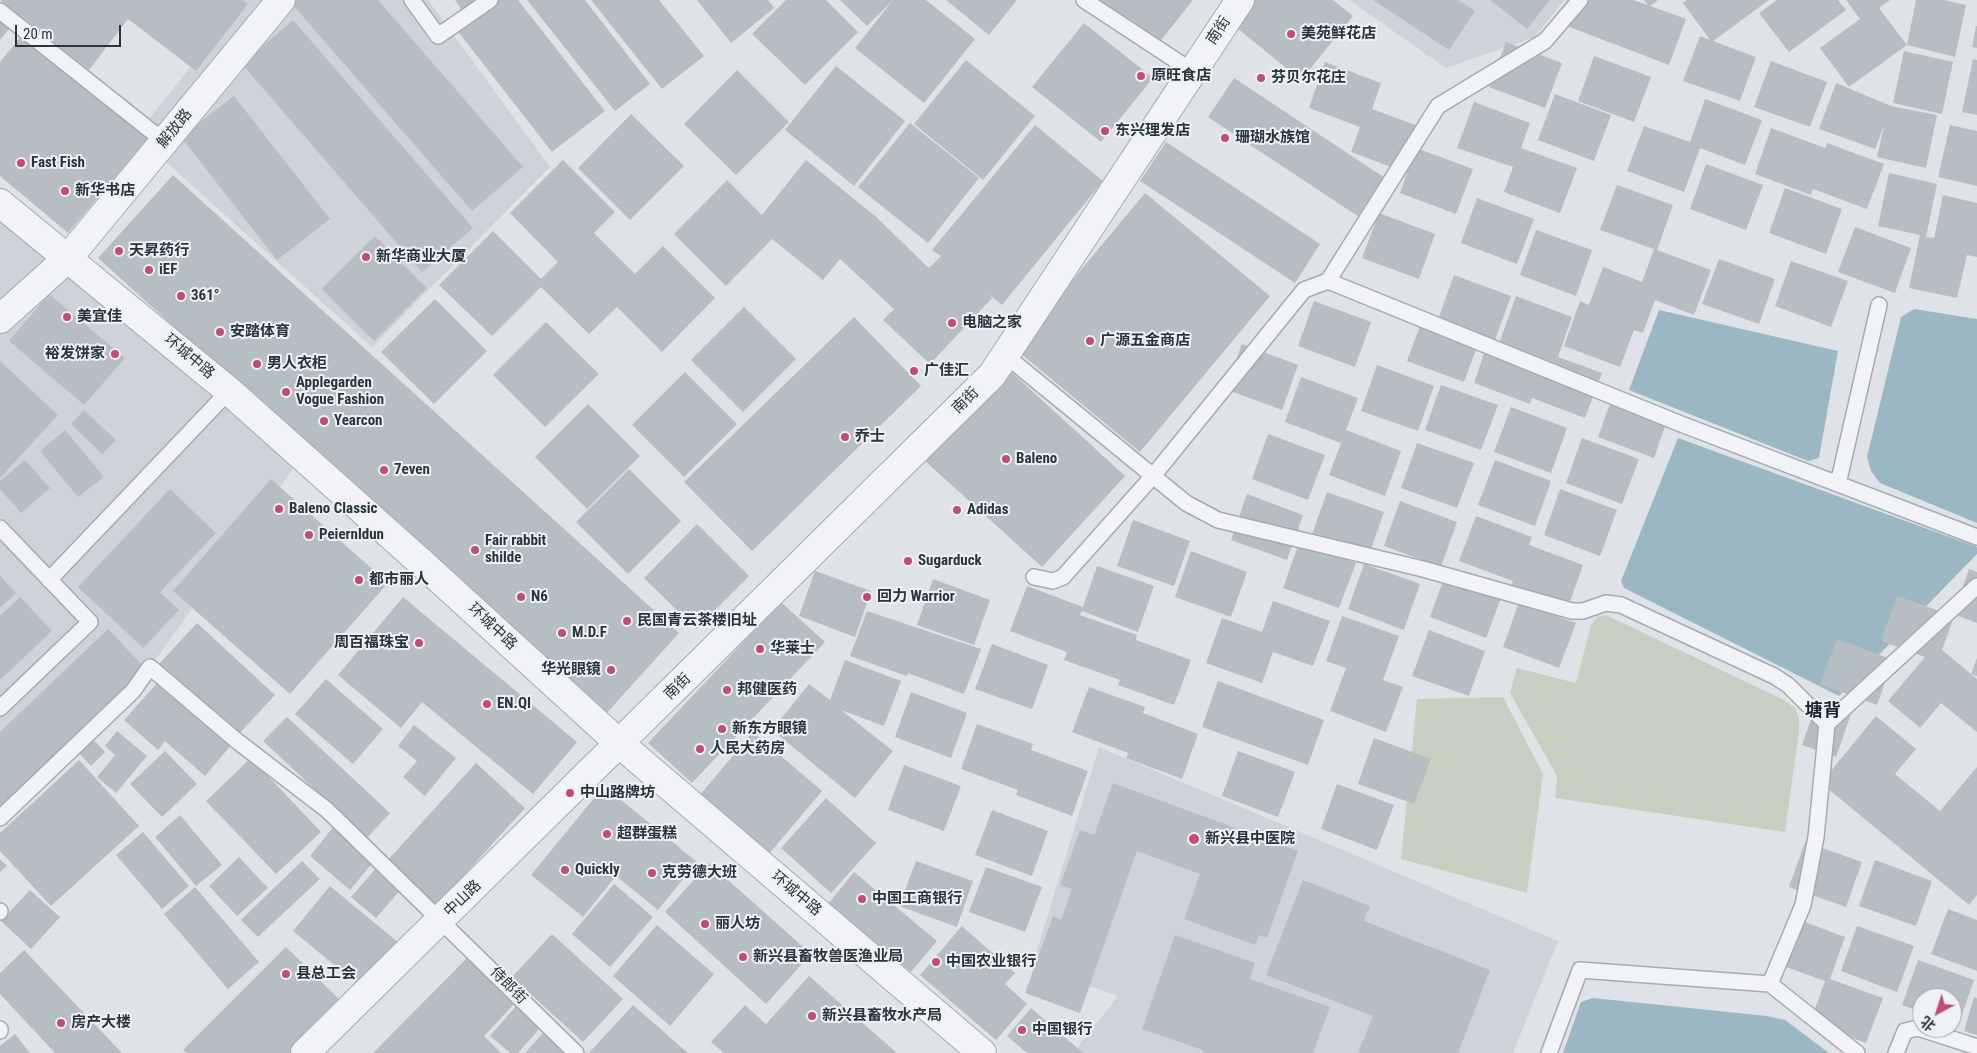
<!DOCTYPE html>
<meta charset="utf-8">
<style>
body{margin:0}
#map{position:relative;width:1977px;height:1053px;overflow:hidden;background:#dfe3e7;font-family:"Roboto Condensed","Noto Sans SC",sans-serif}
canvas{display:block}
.north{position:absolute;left:1912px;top:988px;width:50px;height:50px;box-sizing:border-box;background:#eef2f5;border:1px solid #9fa6ab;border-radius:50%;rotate:220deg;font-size:14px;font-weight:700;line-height:20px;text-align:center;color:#29343d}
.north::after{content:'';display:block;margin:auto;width:18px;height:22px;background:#c34c75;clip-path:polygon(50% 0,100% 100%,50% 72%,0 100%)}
.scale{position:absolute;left:15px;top:25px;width:106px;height:22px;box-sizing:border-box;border:2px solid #29343d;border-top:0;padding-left:6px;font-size:15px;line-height:18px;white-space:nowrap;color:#29343d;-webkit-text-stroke:4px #eef2f5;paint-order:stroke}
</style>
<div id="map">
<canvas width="1977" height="1053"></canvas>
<div class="north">北</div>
<div class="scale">20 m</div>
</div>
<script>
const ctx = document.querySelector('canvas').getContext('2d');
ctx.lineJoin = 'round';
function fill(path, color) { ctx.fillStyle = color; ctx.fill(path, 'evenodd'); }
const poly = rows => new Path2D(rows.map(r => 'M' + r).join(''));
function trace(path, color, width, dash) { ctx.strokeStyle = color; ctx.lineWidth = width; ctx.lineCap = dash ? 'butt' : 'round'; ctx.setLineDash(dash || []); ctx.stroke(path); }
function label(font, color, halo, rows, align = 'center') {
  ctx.font = font + ' "Roboto Condensed","Noto Sans SC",sans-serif'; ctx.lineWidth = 4; ctx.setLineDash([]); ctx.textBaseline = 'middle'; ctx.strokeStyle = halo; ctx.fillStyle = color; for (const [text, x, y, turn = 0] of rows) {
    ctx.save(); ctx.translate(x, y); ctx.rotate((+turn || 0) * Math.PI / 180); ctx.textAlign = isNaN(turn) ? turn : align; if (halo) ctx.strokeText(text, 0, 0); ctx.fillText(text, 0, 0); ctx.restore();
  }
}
fill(poly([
 [244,0,428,0,550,167,372,347,136,135],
 [1349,0,1564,0,1535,37,1446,68],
 [0,203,302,456,133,691,0,818],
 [1099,747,1558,941,1513,1053,1073,1053,1118,996,1032,967]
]), '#cdd3d9');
fill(poly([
 [1606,615,1784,700,1795,708,1799,719,1799,731,1785,832,1555,798,1557,776,1510,693,1517,668,1576,683,1591,625,1597,617],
 [1503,697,1543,774,1527,893,1401,859,1417,699]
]), '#c7d0c0');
fill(poly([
 [1914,309,1977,319,1977,523,1880,483,1871,471,1867,457,1901,317],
 [1659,310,1838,351,1819,458,1808,461,1629,390],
 [1678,438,1977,547,1977,554,1839,696,1624,588,1621,581],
 [1593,998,1767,1016,1785,1020,1829,1053,1563,1053,1581,1002]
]), '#9cb7c4');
fill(poly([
 [0,0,243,0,248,4,196,71,128,19,89,70],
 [296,0,378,0,523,167,472,211,292,4],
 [455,0,487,0,465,15],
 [494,0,518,0,605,111,552,152,456,29],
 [527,0,585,0,650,84,615,111],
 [591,0,659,0,704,56,662,89],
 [697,0,768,0,774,8,731,43],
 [786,0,826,0,858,32,805,85,752,34],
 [840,0,893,0,867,26],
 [893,0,926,0,975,39,924,103,855,48],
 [946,0,1017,0,989,35],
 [1085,0,1193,0,1151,53],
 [1251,0,1333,0,1353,16,1301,80,1232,24],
 [1373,0,1458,0,1475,11,1449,50],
 [1490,0,1550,0,1527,29],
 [1567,0,1633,0,1648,5,1644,0,1658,0,1650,6,1686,19,1669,65,1559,23],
 [1687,0,1769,0,1713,41,1756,57,1740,101,1683,81,1700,36,1710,40,1683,3],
 [1777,0,1838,0,1846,10,1789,52,1759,13],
 [1846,0,1890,0,1879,8,1907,45,1916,0,1944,0,1966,5,1955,57,1907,45,1849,87,1820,48,1860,19],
 [0,14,13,24,0,40],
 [293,20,473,228,422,272,242,64],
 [1084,23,1153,78,1101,142,1032,87],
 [1976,26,1977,26,1977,48,1972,47],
 [23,34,148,138,68,233,0,176,0,62],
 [1506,42,1562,63,1545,108,1489,87],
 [1904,51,1953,62,1942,114,1893,103],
 [1594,56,1651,77,1634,122,1578,101],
 [1973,59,1977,60,1977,115,1962,112],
 [966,60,1035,116,983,180,914,124],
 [1771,61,1827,82,1810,127,1754,107],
 [1325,62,1381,83,1372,109,1424,128,1416,148,1473,169,1456,214,1400,193,1407,173,1351,152,1360,127,1309,108],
 [836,66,905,121,854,186,785,130],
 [737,70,789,122,736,175,684,124],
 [1234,78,1388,180,1362,219,1208,117],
 [1836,83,1891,106,1937,115,1926,168,1877,157,1884,126,1875,149,1819,129],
 [1555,94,1611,115,1594,161,1538,140],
 [234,96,330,219,277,260,181,137],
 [1705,99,1762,120,1745,165,1700,148,1684,192,1627,171,1644,126,1690,142],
 [1474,102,1530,123,1521,148,1577,168,1560,213,1504,192,1513,167,1457,148],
 [631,114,684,166,630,220,578,168],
 [910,123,979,178,928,243,858,187],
 [1035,125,1103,181,1002,305,987,293,992,298,930,364,883,320,894,309,840,259,823,280,772,239,726,286,674,234,727,180,762,215,806,160,875,216,929,268,941,256,932,250],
 [1950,125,1977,131,1977,186,1938,177],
 [1771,128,1825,148,1827,143,1884,164,1867,209,1813,189,1811,195,1755,174],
 [1166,142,1320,244,1295,283,1140,181],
 [563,160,615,212,594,233,635,274,663,246,715,298,662,352,617,307,589,334,541,287,492,336,439,285,493,231,541,279,558,262,510,213],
 [1706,164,1763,185,1746,230,1690,209],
 [1889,173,1937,184,1926,237,1934,238,1943,195,1977,203,1977,257,1967,255,1957,298,1909,288,1920,235,1878,226],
 [173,175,679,633,604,716,98,258],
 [1617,185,1673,205,1657,250,1711,270,1694,315,1655,300,1643,333,1634,330,1620,367,1564,346,1580,301,1589,305,1603,267,1642,282,1654,249,1600,230],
 [1785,188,1842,209,1826,254,1769,233],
 [1145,193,1270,296,1140,452,1015,349],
 [1477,198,1534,219,1517,264,1461,243],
 [1379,213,1435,234,1419,279,1362,258],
 [1855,227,1911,248,1895,293,1838,272],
 [1536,230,1592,250,1576,296,1520,275],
 [375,236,427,288,374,341,322,289],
 [1719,259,1775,279,1759,324,1702,304],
 [1791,261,1848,281,1831,327,1775,306],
 [1454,275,1511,296,1495,340,1500,341,1516,296,1572,317,1558,357,1602,373,1585,418,1532,398,1530,404,1474,383,1489,339,1481,336,1464,382,1407,361,1424,315,1438,320],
 [49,294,125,358,84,405,9,341],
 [435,299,487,351,434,404,381,352],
 [1314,301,1371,322,1355,367,1298,346],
 [744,307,796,359,743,412,691,360],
 [854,317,921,386,752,551,684,482],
 [546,322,599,374,545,427,493,375],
 [1242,344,1298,365,1282,410,1225,389],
 [0,361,58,415,0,478],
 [1377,365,1434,386,1418,431,1361,411],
 [1008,369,1125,476,1042,567,925,461],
 [685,372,737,424,684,477,632,425],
 [1301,377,1358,398,1346,430,1401,451,1385,496,1329,475,1341,443,1285,422],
 [1441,385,1498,405,1481,450,1425,430],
 [1614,392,1670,412,1654,458,1598,437],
 [588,404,640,456,587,509,535,457],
 [1511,407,1567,428,1551,473,1494,452],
 [84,410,116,440,102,454,71,424],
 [65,430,104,477,78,497,40,451],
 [1268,434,1325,455,1308,500,1252,479],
 [1582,438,1639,459,1622,504,1566,483],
 [1417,443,1474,463,1457,508,1401,488],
 [25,460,50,488,21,513,0,489,0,481],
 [1495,460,1551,481,1535,526,1478,505],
 [629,469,681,521,628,574,576,522],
 [271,479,388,583,290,694,173,591],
 [170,489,216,533,160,592,179,610,143,648,78,587],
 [1560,489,1617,510,1600,556,1544,535],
 [1327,492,1384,512,1368,558,1311,537],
 [1247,494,1303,515,1287,560,1231,540],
 [1400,501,1457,522,1441,567,1384,546],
 [1476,516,1532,537,1529,545,1583,565,1567,610,1510,589,1513,581,1459,561],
 [1133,520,1190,541,1174,586,1117,566],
 [697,524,749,576,696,629,644,578],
 [1299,543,1356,563,1339,608,1283,588],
 [1191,551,1247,572,1231,617,1175,597],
 [1364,564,1420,584,1404,630,1348,609],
 [1097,566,1154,586,1138,632,1082,611,1080,615,1137,635,1136,640,1191,660,1174,705,1118,685,1120,680,1064,660,1067,652,1010,631,1027,586,1083,607],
 [1969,569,1977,572,1977,623,1953,614],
 [815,571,871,591,855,637,799,616],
 [1446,572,1503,593,1486,638,1430,617],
 [0,576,16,593,0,608],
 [933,579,990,600,974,645,917,625],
 [1897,596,1954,616,1942,650,1977,679,1977,732,1941,703,1920,728,1888,701,1925,657,1881,641],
 [20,597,52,631,0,680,0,616],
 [403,597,577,742,533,794,422,702,401,728,338,675],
 [1273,601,1330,621,1313,666,1273,652,1262,683,1206,663,1222,618,1262,632],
 [781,602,825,642,692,783,648,743],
 [1519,602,1576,623,1559,668,1503,647],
 [867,611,981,649,964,694,908,673,907,676,850,656],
 [1342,616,1399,636,1383,680,1403,687,1386,732,1330,711,1346,668,1326,661],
 [197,623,275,695,237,736,159,664],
 [108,629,145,668,0,806,0,732],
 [1429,630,1485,651,1469,696,1412,676],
 [1837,639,1893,660,1877,705,1820,684],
 [992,644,1048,665,1032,709,975,689],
 [1977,658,1977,676,1971,674],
 [845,660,901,681,884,726,841,710,893,751,855,798,772,730,809,684,830,700],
 [326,679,383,729,353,764,295,714],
 [159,681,232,744,205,776,165,741,158,750,124,720],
 [1218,681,1324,720,1308,765,1202,727],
 [1089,687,1145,707,1143,713,1198,734,1182,779,1126,758,1128,753,1072,732],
 [911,692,967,713,951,758,895,737],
 [1817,702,1851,714,1836,757,1802,745],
 [1876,716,1916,749,1895,774,1940,811,1977,767,1977,895,1969,905,1821,783],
 [287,717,390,813,367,838,263,741],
 [977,724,1033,744,1031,750,1088,771,1072,816,1016,795,1018,790,961,769],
 [414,725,456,758,425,796,403,777,417,761,398,746],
 [117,731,147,756,116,793,97,777,115,755,105,746],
 [753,732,822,791,769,854,699,796],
 [90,736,105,752,91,766,76,750],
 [1374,738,1431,759,1414,804,1358,784],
 [165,751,197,784,162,817,130,784],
 [1238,751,1295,772,1278,817,1222,796],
 [251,758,321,832,276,874,206,801],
 [79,760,139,826,51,906,0,851,0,833],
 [476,763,525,808,436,906,387,861],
 [904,765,961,786,944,831,888,810],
 [1113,783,1298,851,1267,938,1259,935,1255,945,1184,919,1200,874,1137,851,1080,1013,1025,993,1053,916,1061,920,1072,889,1060,885,1080,830,1094,835],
 [1337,784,1394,805,1377,850,1321,829],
 [604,786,697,862,658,910,616,876,583,917,531,875],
 [826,798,876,843,831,893,781,848],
 [992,810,1048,831,1032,876,975,855],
 [180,815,222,865,196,886,155,837],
 [334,826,375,860,350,890,310,856],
 [143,832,189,886,162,909,116,855],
 [1805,842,1862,862,1846,907,1789,887],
 [239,857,268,888,237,916,209,886],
 [0,859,7,866,0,872],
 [1875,860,1932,881,1916,926,1859,906],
 [302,861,320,879,258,937,241,920],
 [916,861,973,881,957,927,899,906],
 [709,863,811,954,766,1004,665,912],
 [378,866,403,887,376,918,351,897],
 [986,867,1042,887,1025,932,969,912],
 [854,872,937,941,911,972,828,904],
 [1303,880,1370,906,1364,921,1490,970,1458,1053,1358,1053,1373,1016,1266,975],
 [614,884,653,917,610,967,572,934],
 [330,886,399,943,362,988,293,931],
 [195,887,259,962,228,989,164,914],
 [30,890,60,917,31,949,1,921],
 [1948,909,1977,920,1977,971,1931,954],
 [1789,916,1845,937,1830,979,1883,998,1866,1043,1810,1023,1825,981,1772,962],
 [657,925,714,974,670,1026,613,976],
 [962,926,1015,973,1005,984,1027,1004,996,1040,920,975],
 [1857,926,1914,946,1897,992,1841,971],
 [552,934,623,999,583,1042,512,977],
 [1175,935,1255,963,1250,979,1330,1007,1313,1053,1202,1053,1203,1050,1142,1029],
 [286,947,341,1001,290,1053,187,1053,183,1050],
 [24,950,122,1053,55,1053,0,994,0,973],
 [469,956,514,1004,484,1036,501,1053,373,1053],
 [1918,960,1974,980,1958,1026,1952,1023,1952,998,1922,998,1922,1012,1902,1005],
 [809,976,897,1053,724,1053,711,1042,745,1005,766,1024],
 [1974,997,1977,998,1977,1035,1964,1031],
 [517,1005,541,1027,518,1053,510,1053,490,1036],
 [633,1005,688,1053,589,1053],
 [1031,1008,1083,1053,1027,1053,1007,1036],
 [544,1032,568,1053,525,1053],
 [15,1034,30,1053,0,1053,0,1046]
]), '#b6bec3');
const lane = poly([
 [412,0,438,36,490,0],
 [1084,0,1192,71],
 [0,11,165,142],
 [1328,281,1438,106,1545,41,1580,0],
 [1005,355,1186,503,1218,520,1423,569,1572,611,1583,611,1606,603,1621,605,1774,676,1788,685,1827,724],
 [1838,484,1879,305],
 [0,528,90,622,0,708],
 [1034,577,1053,581,1063,577,1153,476,1304,290,1328,281,1681,424,1977,537],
 [49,580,229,391],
 [0,818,133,691,150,667,237,741,327,810,576,1053],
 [0,911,0,912],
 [1770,984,1803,905,1816,837,1827,724,1977,586],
 [0,1029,0,1031],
 [1549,1053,1580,970,1770,984,1857,1053],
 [1896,1053,1905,1031,1918,1028,1977,1047]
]);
const street = poly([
 [0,203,229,391,424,565,620,744,982,1053],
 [0,319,68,258,281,0],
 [305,1053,992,375,1240,0]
]);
trace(lane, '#a5abb1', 18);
trace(street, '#a5abb1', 30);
trace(lane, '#f1f3f6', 15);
trace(street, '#f1f3f6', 28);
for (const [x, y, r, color] of [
 [1291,34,5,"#c34c75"],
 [1141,76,5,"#c34c75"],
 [1261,78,5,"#c34c75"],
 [1105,131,5,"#c34c75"],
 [1225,138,5,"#c34c75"],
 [21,163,5,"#c34c75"],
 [65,191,5,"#c34c75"],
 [119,251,5,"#c34c75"],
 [366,257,5,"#c34c75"],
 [149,270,5,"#c34c75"],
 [181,296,5,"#c34c75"],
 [67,317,5,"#c34c75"],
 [952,323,5,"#c34c75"],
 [220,332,5,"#c34c75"],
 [1090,341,5,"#c34c75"],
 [115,354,5,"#c34c75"],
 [257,364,5,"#c34c75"],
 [914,371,5,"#c34c75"],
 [286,392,5,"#c34c75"],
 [324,421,5,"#c34c75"],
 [845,437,5,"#c34c75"],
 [1006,459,5,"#c34c75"],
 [384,470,5,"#c34c75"],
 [279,509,5,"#c34c75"],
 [957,510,5,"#c34c75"],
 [309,535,5,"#c34c75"],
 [475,550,5,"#c34c75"],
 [908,561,5,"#c34c75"],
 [359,580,5,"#c34c75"],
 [521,597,5,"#c34c75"],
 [867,597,5,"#c34c75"],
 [627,621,5,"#c34c75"],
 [562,633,5,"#c34c75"],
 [419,643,5,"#c34c75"],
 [760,649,5,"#c34c75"],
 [611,670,5,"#c34c75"],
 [727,690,5,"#c34c75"],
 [487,704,5,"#c34c75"],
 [722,729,5,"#c34c75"],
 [700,749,5,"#c34c75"],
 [570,793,5,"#c34c75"],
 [607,834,5,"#c34c75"],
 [1194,839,6,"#c34c75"],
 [565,870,5,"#c34c75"],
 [652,873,5,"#c34c75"],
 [862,899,5,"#c34c75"],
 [705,924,5,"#c34c75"],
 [743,957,5,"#c34c75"],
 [936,962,5,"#c34c75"],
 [286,974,5,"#c34c75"],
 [812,1016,5,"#c34c75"],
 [61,1023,5,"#c34c75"],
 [1022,1030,5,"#c34c75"]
]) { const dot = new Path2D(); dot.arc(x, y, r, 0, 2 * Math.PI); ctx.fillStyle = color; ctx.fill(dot); trace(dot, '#eef2f5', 2); }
label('15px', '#29343d', '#eef2f5', [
 ["南街",1219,31,-57],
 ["解放路",175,129,-51],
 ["环城中路",189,357,40],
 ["南街",966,401,-45],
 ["环城中路",492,627,43],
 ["南街",678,687,-45],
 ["环城中路",796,894,40],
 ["中山路",463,899,-44],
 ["侍郎街",508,986,45]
]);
label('bold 15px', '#29343d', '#eef2f5', [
 ["美苑鲜花店",1301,34],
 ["原旺食店",1151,76],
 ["芬贝尔花庄",1271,78],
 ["东兴理发店",1115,131],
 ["珊瑚水族馆",1235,138],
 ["Fast Fish",31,163],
 ["新华书店",75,191],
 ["天昇药行",129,251],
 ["新华商业大厦",376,257],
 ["iEF",159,270],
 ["361°",191,296],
 ["美宜佳",77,317],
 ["电脑之家",962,323],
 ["安踏体育",230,332],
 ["广源五金商店",1100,341],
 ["裕发饼家",105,354,"right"],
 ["男人衣柜",267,364],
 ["广佳汇",924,371],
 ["Applegarden",296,383],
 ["Vogue Fashion",296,400],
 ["Yearcon",334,421],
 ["乔士",855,437],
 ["Baleno",1016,459],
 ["7even",394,470],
 ["Baleno Classic",289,509],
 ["Adidas",967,510],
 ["Peiernldun",319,535],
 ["Fair rabbit",485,541],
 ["shilde",485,558],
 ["Sugarduck",918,561],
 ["都市丽人",369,580],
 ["N6",531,597],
 ["回力 Warrior",877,597],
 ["民国青云茶楼旧址",637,621],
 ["M.D.F",572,633],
 ["周百福珠宝",409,643,"right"],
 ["华莱士",770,649],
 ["华光眼镜",601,670,"right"],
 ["邦健医药",737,690],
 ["EN.QI",497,704],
 ["新东方眼镜",732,729],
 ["人民大药房",710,749],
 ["中山路牌坊",580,793],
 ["超群蛋糕",617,834],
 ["新兴县中医院",1205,839],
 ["Quickly",575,870],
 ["克劳德大班",662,873],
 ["中国工商银行",872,899],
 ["丽人坊",715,924],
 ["新兴县畜牧兽医渔业局",753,957],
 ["中国农业银行",946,962],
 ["县总工会",296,974],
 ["新兴县畜牧水产局",822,1016],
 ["房产大楼",71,1023],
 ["中国银行",1032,1030]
], 'left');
label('bold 18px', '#1b252d', '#eef2f5', [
 ["塘背",1823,711]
]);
</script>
